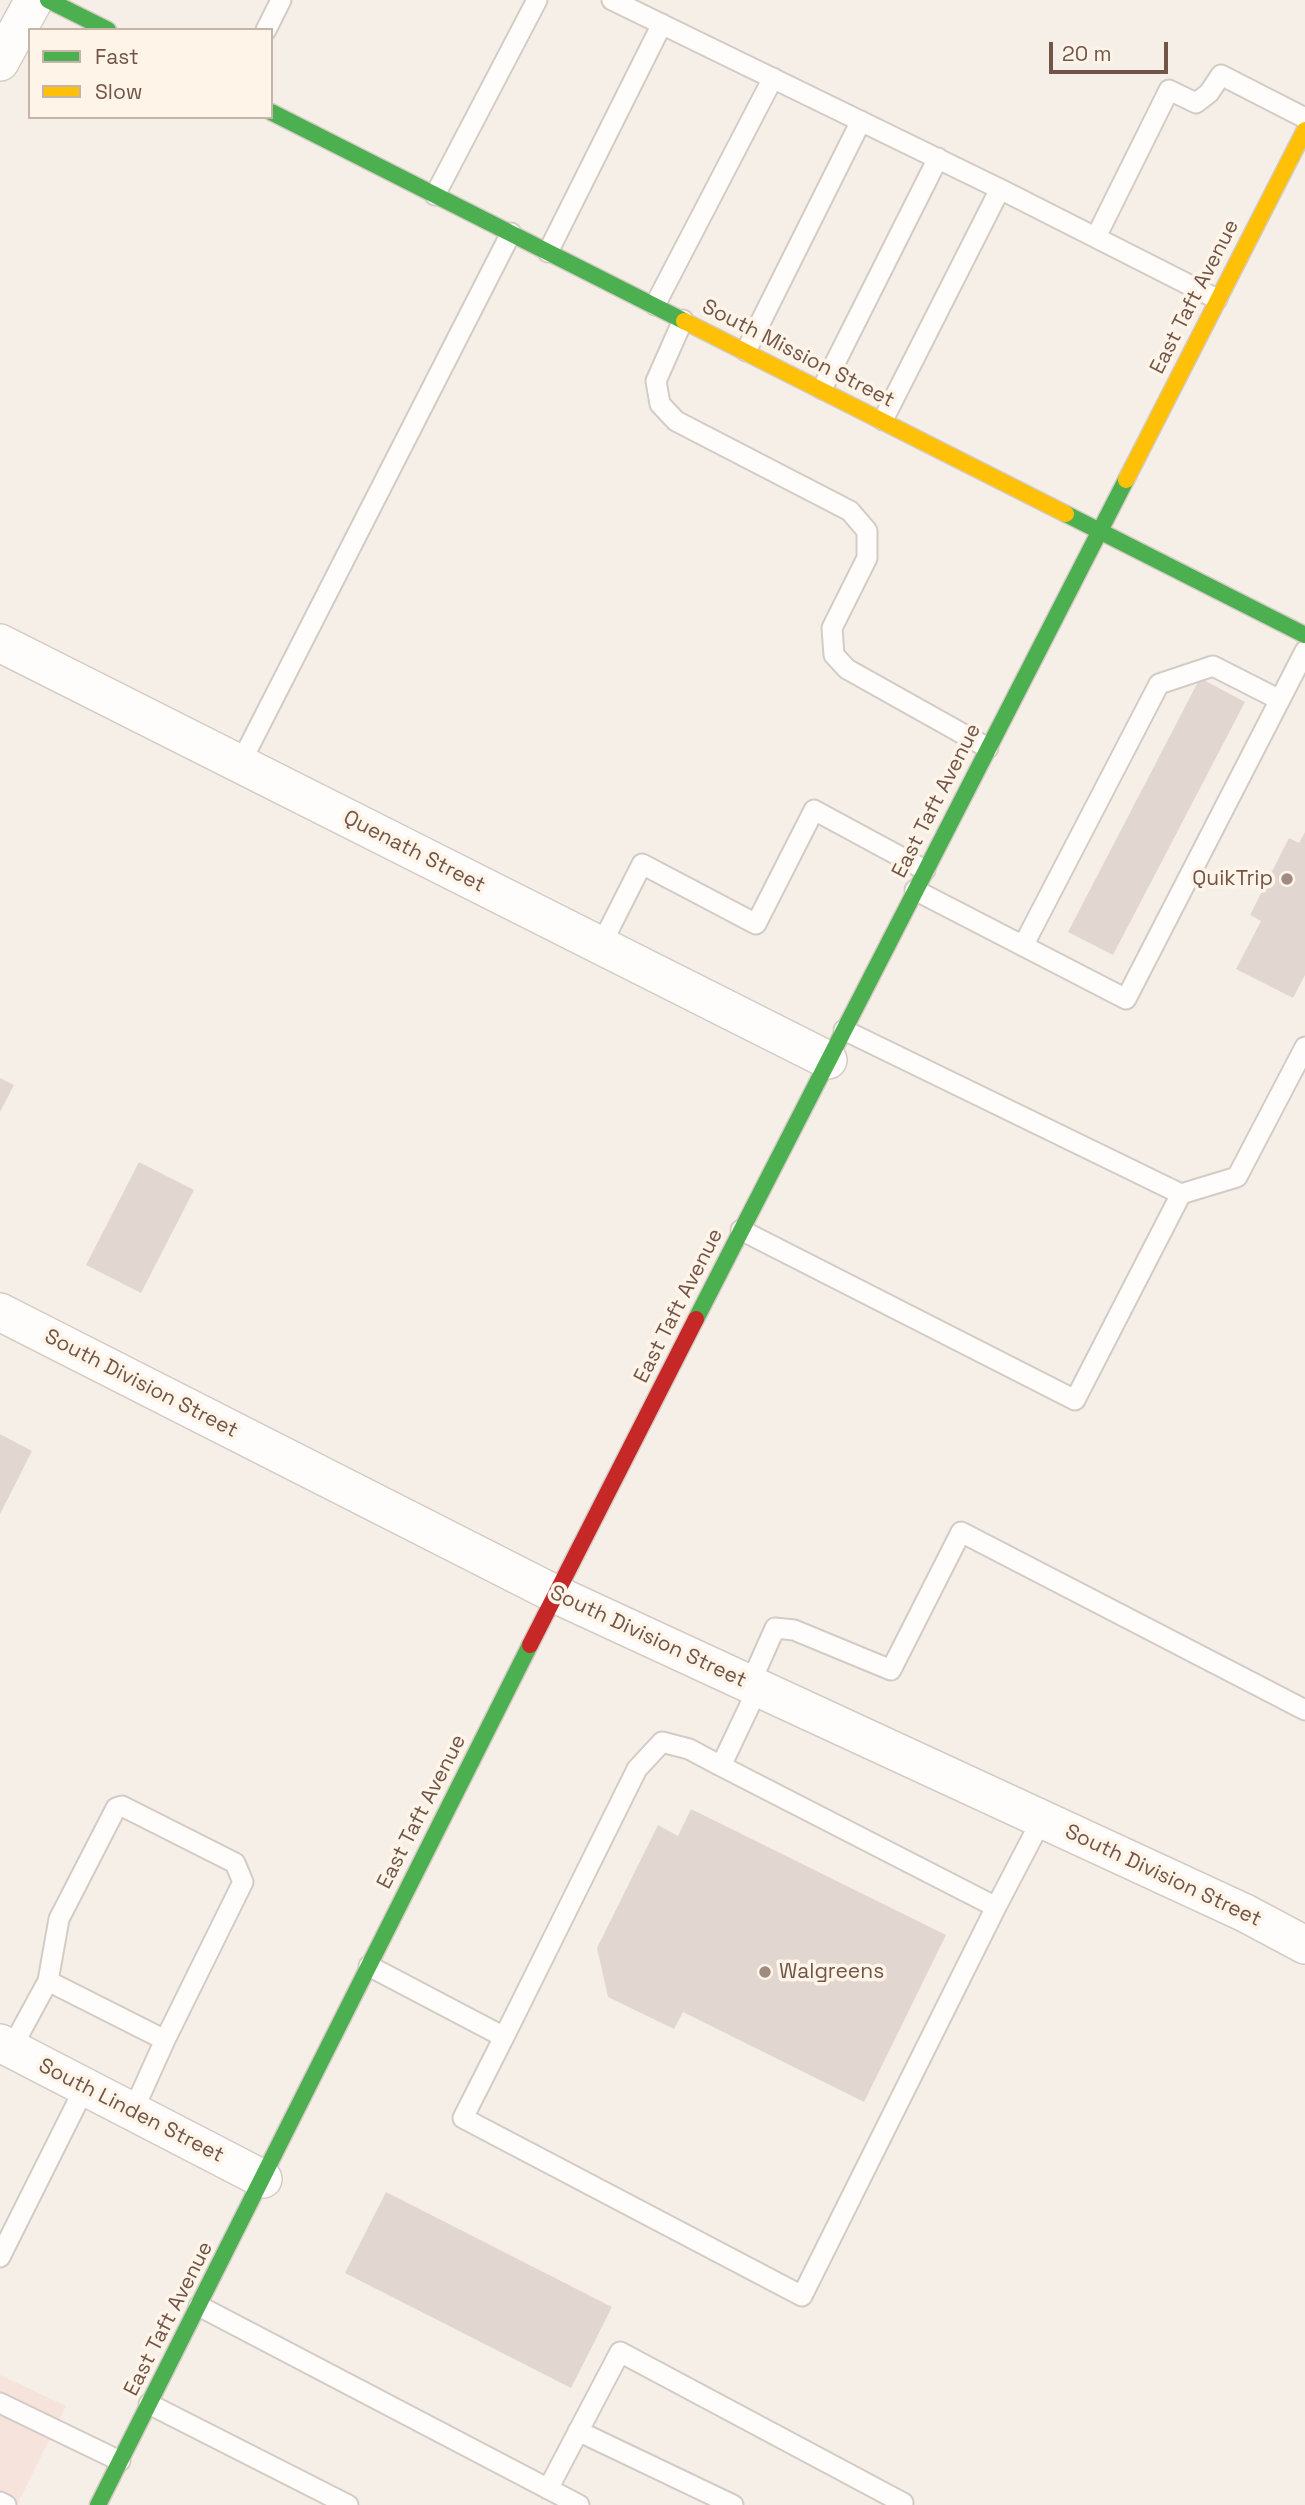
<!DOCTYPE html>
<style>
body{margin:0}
#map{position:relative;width:1305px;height:2505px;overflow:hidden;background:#f6efe8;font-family:"Space Grotesk",sans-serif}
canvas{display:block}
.legend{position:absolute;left:28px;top:28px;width:245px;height:91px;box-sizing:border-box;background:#fff4e8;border:2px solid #c7b4a8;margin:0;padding:9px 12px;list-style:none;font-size:21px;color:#725549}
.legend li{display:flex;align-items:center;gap:14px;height:35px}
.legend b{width:35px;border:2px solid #c7b4a8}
.scale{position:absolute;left:1049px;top:42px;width:119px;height:32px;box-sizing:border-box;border:4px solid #725549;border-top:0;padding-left:9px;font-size:21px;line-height:24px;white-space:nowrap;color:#725549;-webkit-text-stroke:5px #fff4e8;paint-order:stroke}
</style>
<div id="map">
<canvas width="1305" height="2505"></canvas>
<ul class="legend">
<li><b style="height:9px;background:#4caf50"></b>Fast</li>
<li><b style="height:9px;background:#ffc107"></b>Slow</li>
</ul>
<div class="scale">20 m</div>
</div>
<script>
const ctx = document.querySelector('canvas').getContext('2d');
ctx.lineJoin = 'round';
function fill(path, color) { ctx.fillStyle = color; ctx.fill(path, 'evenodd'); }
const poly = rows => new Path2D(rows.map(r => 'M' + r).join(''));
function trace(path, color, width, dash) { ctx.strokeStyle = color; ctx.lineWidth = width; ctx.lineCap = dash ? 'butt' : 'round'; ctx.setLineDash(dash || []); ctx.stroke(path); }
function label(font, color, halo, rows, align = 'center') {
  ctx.font = font + ' "Space Grotesk",sans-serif'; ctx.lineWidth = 7; ctx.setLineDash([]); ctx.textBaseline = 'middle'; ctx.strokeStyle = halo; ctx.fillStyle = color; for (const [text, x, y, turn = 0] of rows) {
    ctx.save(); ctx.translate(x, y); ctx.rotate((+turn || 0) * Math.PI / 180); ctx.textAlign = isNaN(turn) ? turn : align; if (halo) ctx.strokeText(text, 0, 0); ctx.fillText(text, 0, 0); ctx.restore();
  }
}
fill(poly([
 [0,2375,66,2406,17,2505,0,2505]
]), '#f6e3db');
fill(poly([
 [1200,678,1245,702,1113,955,1068,932],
 [1305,832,1305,975,1293,998,1236,969,1261,921,1250,915,1289,838,1299,843],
 [0,1078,14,1085,0,1112],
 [139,1162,194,1190,141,1293,86,1265],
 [0,1434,32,1451,0,1514],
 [691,1809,946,1935,864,2102,683,2012,674,2029,608,1997,597,1948,658,1825,678,1836],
 [386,2192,612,2307,571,2388,345,2273]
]), '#e2d7d0');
const lane = poly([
 [612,0,1000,189],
 [266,30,281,0],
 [435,195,537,0],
 [1096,237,1169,90,1196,103,1209,93,1221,75,1305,118],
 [548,252,662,24],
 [655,305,773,78],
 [683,320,656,381,660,404,676,421,850,511,867,531,867,558,832,628,834,655,847,669,988,748],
 [746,351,861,121],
 [822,389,938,158],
 [883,420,1000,189,1217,299],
 [240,764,511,233],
 [915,890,1126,999,1305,651],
 [1023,946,1159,684,1213,666,1280,700],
 [600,947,642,864,756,924,814,810,925,870],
 [1181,1194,1237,1177,1305,1047],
 [741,1230,1075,1400,1181,1194,844,1030],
 [750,1684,775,1628,794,1630,891,1670,961,1532,1305,1710],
 [721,1766,996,1907,1042,1819],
 [369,1966,504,2037,637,1769,662,1742,689,1749,721,1766,758,1688],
 [48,1981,59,1919,116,1808,122,1806,235,1863,243,1882,165,2040],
 [504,2037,463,2118,802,2296,996,1907],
 [11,2049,48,1981,165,2040,133,2111],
 [0,2257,85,2087],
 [199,2306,579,2505],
 [0,2403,120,2461],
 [149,2404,348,2505],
 [578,2431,733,2505],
 [548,2489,620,2352,903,2503,902,2505],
 [0,2502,6,2505]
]);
const street = poly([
 [0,62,34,0],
 [0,643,828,1060],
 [0,1312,555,1594,1245,1913,1305,1945],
 [0,2043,263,2179]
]);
const fast = poly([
 [48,0,108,30],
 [271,112,684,321],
 [1066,514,1305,635],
 [696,1319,1126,480],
 [98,2505,530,1645]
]);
const slow = poly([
 [684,321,1066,514],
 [1126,480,1305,130]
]);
const jam = poly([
 [530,1645,696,1319]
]);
trace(lane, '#d4cbc5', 23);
trace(street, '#d4cbc5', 40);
trace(fast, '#d4cbc4', 19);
trace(slow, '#d4cbc4', 19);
trace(jam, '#d4cbc4', 19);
trace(lane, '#fefdfc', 19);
trace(street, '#fefdfc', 37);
trace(fast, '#4caf50', 16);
trace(slow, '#ffc107', 16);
trace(jam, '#c62828', 16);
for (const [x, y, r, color] of [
 [1287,879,7,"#a08b81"],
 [765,1972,7,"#a08b81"]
]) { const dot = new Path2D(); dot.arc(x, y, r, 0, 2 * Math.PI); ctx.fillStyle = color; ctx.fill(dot); trace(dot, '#fff4e8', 2.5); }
label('21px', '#725549', '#fff4e8', [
 ["East Taft Avenue",1195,297,-63],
 ["South Mission Street",798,354,27],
 ["East Taft Avenue",937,801,-63],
 ["Quenath Street",414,852,27],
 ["East Taft Avenue",679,1306,-63],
 ["South Division Street",141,1384,27],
 ["South Division Street",648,1637,25],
 ["East Taft Avenue",422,1812,-63],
 ["South Division Street",1163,1876,25],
 ["South Linden Street",131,2111,27],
 ["East Taft Avenue",169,2319,-63]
]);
label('21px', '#725549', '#fff4e8', [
 ["QuikTrip",1273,879],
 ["Walgreens",779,1972,"left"]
], 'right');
</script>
